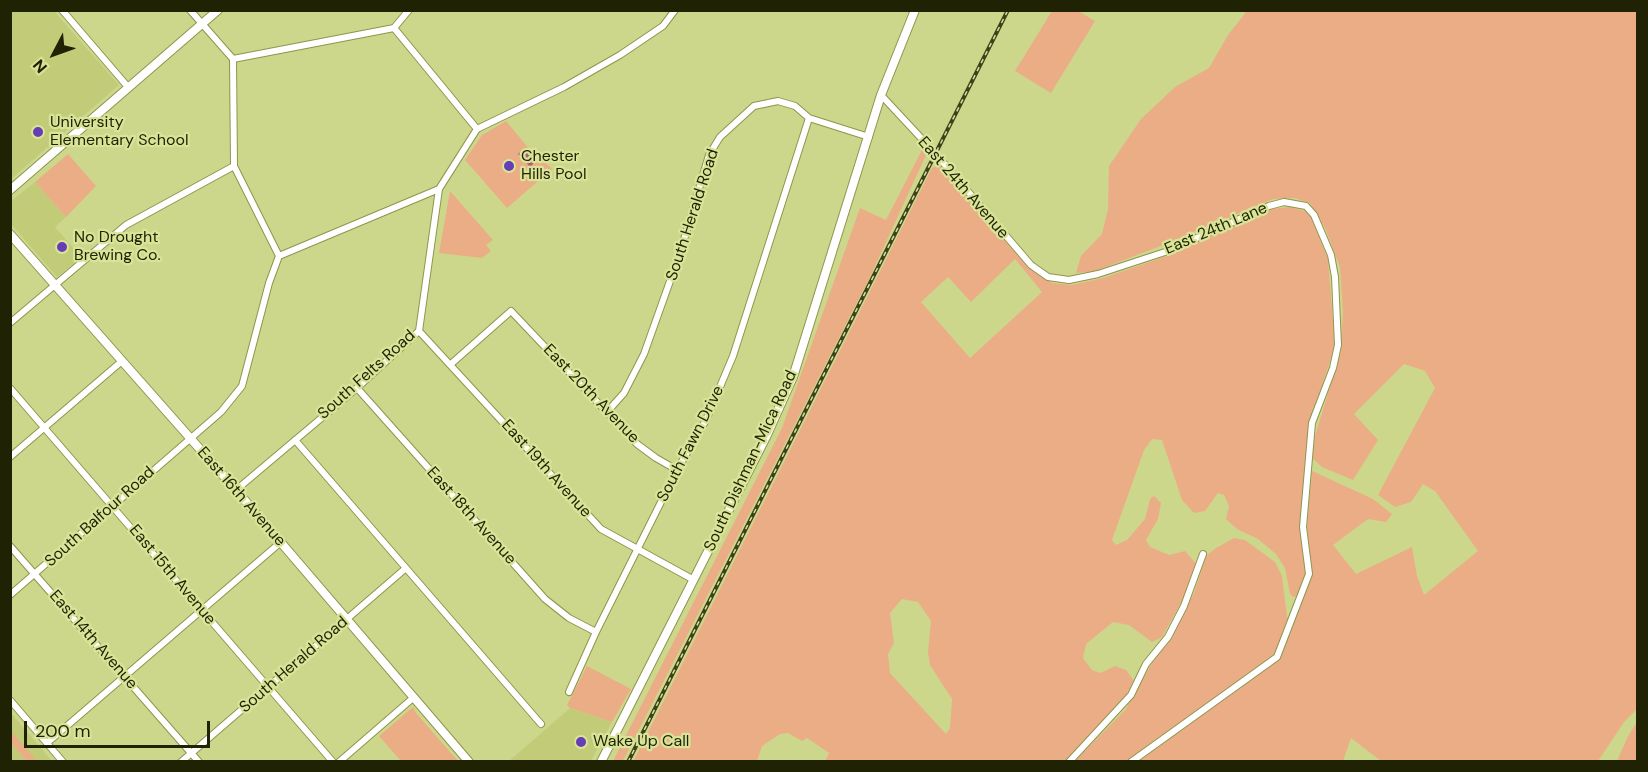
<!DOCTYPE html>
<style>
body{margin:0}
#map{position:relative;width:1648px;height:772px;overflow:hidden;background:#cdd78b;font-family:"DM Sans",sans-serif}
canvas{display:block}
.frame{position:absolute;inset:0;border:12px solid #1f2203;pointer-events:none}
.north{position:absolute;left:24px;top:24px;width:60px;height:60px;-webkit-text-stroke:4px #dae498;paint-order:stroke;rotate:229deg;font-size:16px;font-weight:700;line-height:24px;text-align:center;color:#1f2203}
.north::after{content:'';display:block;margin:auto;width:21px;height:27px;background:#1f2203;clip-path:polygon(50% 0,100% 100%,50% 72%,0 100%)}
.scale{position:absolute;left:24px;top:721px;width:186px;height:27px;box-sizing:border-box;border:3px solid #1f2203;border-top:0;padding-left:8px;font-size:18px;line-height:21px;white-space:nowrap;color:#1f2203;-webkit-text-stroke:4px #dae498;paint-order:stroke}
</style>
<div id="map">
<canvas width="1648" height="772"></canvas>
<div class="frame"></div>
<div class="north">N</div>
<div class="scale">200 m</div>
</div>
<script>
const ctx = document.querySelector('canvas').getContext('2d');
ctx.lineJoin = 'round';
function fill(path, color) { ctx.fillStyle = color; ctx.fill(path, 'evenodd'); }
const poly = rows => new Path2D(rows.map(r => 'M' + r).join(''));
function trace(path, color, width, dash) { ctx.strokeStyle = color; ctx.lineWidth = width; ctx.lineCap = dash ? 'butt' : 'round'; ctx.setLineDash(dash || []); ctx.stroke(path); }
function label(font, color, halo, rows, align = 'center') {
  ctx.font = font + ' "DM Sans",sans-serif'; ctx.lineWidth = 4.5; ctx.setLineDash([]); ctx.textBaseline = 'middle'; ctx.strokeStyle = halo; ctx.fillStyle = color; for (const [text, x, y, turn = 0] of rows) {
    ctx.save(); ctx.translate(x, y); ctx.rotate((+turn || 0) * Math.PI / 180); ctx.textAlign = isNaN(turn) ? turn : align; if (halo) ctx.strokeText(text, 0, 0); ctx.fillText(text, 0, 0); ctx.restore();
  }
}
fill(poly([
 [11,10,54,11,119,85,11,179],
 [35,182,66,217,55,227,81,257,57,277,11,224,10,202],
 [570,708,612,722,591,761,508,762],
 [11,713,52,761,11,761]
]), '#c2cc78');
fill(poly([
 [1052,11,1078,11,1095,21,1051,93,1015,71],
 [1247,11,1637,11,1637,709,1624,722,1598,761,1381,761,1351,738,1343,761,1074,762,1126,709,1152,663,1167,644,1194,593,1206,556,1216,548,1234,538,1245,540,1275,562,1282,576,1287,617,1294,620,1312,576,1307,526,1312,471,1373,499,1392,514,1386,522,1368,519,1333,545,1356,574,1412,547,1417,576,1424,595,1478,551,1435,491,1423,484,1411,502,1395,507,1378,495,1435,388,1425,371,1404,364,1354,414,1378,440,1353,480,1322,467,1312,458,1315,436,1340,354,1343,313,1340,267,1325,228,1310,203,1294,198,1273,199,1158,247,1095,271,1076,273,1081,256,1102,234,1108,209,1109,166,1141,119,1175,87,1209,68,1228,35],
 [506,121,541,163,546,163,552,169,507,208,465,160,482,135],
 [924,146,926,155,870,277,623,761,613,761,782,428,860,208,886,220],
 [68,154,96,186,66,217,35,182],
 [941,165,1029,268,1052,283,1072,285,1103,278,1167,256,1270,209,1290,207,1305,211,1312,219,1328,259,1335,347,1309,423,1300,528,1306,574,1298,596,1293,597,1290,594,1285,568,1276,554,1258,539,1237,529,1226,519,1229,506,1224,495,1218,493,1205,511,1194,513,1182,500,1162,440,1152,439,1144,450,1112,540,1116,545,1127,540,1145,519,1150,499,1154,496,1161,503,1158,519,1146,540,1150,547,1169,555,1185,551,1197,565,1187,592,1162,637,1152,642,1129,625,1113,622,1086,644,1083,658,1092,670,1101,673,1115,666,1126,670,1134,681,1119,707,1066,761,825,761,829,753,807,738,802,741,788,733,780,734,762,746,757,761,633,762,932,168],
 [1015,259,1042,292,970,358,921,302,948,277,971,302],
 [902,599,918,602,931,621,928,652,930,665,952,699,950,728,946,734,890,673,888,654,894,643,890,613],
 [450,191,493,240,486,245,491,251,482,258,439,253],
 [587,666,631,689,612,722,570,708,567,705],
 [413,707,416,713,458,761,401,761,379,736],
 [1637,722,1637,761,1617,761,1628,736],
 [10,731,11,731,37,761,27,761,11,743]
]), '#ebad85');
fill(poly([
 [525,148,536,161,530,167,518,154]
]), '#b35d82');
const minor = poly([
 [62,10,128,87],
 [190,10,233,59],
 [394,28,477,129],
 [233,59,234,166,279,256],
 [233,59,394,28,409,10],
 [881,95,935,153,1031,265,1048,277,1069,280,1098,274,1165,252,1269,206,1284,202,1306,206,1314,215,1331,255,1335,277,1338,345,1333,368,1312,423,1303,527,1309,574,1277,657,1131,762],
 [10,323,126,225,234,166],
 [419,331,601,529,694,580],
 [451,364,511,311,637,444,656,458,677,470],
 [10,388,333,762],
 [357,388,545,599,569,618,596,632],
 [607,412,624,393,644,354,680,253,709,155,720,137,754,106,778,101,795,106,809,118,869,137],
 [295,440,541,724],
 [10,457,122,361],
 [236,490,357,388,419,331,439,189],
 [10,546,199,762],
 [10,595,221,412,242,386,269,283,279,256,439,189,477,129,564,87,620,55,663,26,675,10],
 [569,692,596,632,677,470,706,420,733,356,809,118],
 [10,700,63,762],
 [47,743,281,542],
 [181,762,406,568],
 [339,762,413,698],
 [1069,762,1131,695,1146,664,1168,637,1184,606,1203,554]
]);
const tertiary = poly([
 [10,190,218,10]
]);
const secondary = poly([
 [10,234,236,490,469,762],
 [601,762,766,437,793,377,881,95,915,10]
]);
trace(minor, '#8d964c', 8);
trace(tertiary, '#8d964c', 10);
trace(secondary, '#8d964c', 10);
trace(minor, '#fff', 6);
trace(tertiary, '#fff', 8);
trace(secondary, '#fff', 8);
const rail = poly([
 [628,762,1008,10]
]);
trace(rail, '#3e421b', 4);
trace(rail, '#dae498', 1.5, [4.5]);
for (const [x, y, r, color] of [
 [38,132,6,"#663db5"],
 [509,166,6,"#663db5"],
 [62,247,6,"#663db5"],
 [581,742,6,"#663db5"]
]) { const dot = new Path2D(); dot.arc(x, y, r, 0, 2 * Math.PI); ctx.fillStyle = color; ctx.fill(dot); trace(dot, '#dae498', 2); }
label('16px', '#1f2203', '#dae498', [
 ["University",50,123],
 ["Elementary School",50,141],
 ["Chester",521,157],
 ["Hills Pool",521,175],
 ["No Drought",74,238],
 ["Brewing Co.",74,256],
 ["Wake Up Call",593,742]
], 'left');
label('16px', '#1f2203', '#dae498', [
 ["East 24th Avenue",963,188,49],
 ["South Herald Road",693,215,-72],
 ["East 24th Lane",1216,229,-23],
 ["South Felts Road",367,375,-42],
 ["East 20th Avenue",591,394,46],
 ["South Fawn Drive",691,444,-63],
 ["South Dishman-Mica Road",751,461,-65],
 ["East 19th Avenue",546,469,48],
 ["East 16th Avenue",241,497,49],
 ["East 18th Avenue",471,516,48],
 ["South Balfour Road",100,517,-42],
 ["East 15th Avenue",172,575,50],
 ["East 14th Avenue",93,640,49],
 ["South Herald Road",294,665,-41]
]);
</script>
